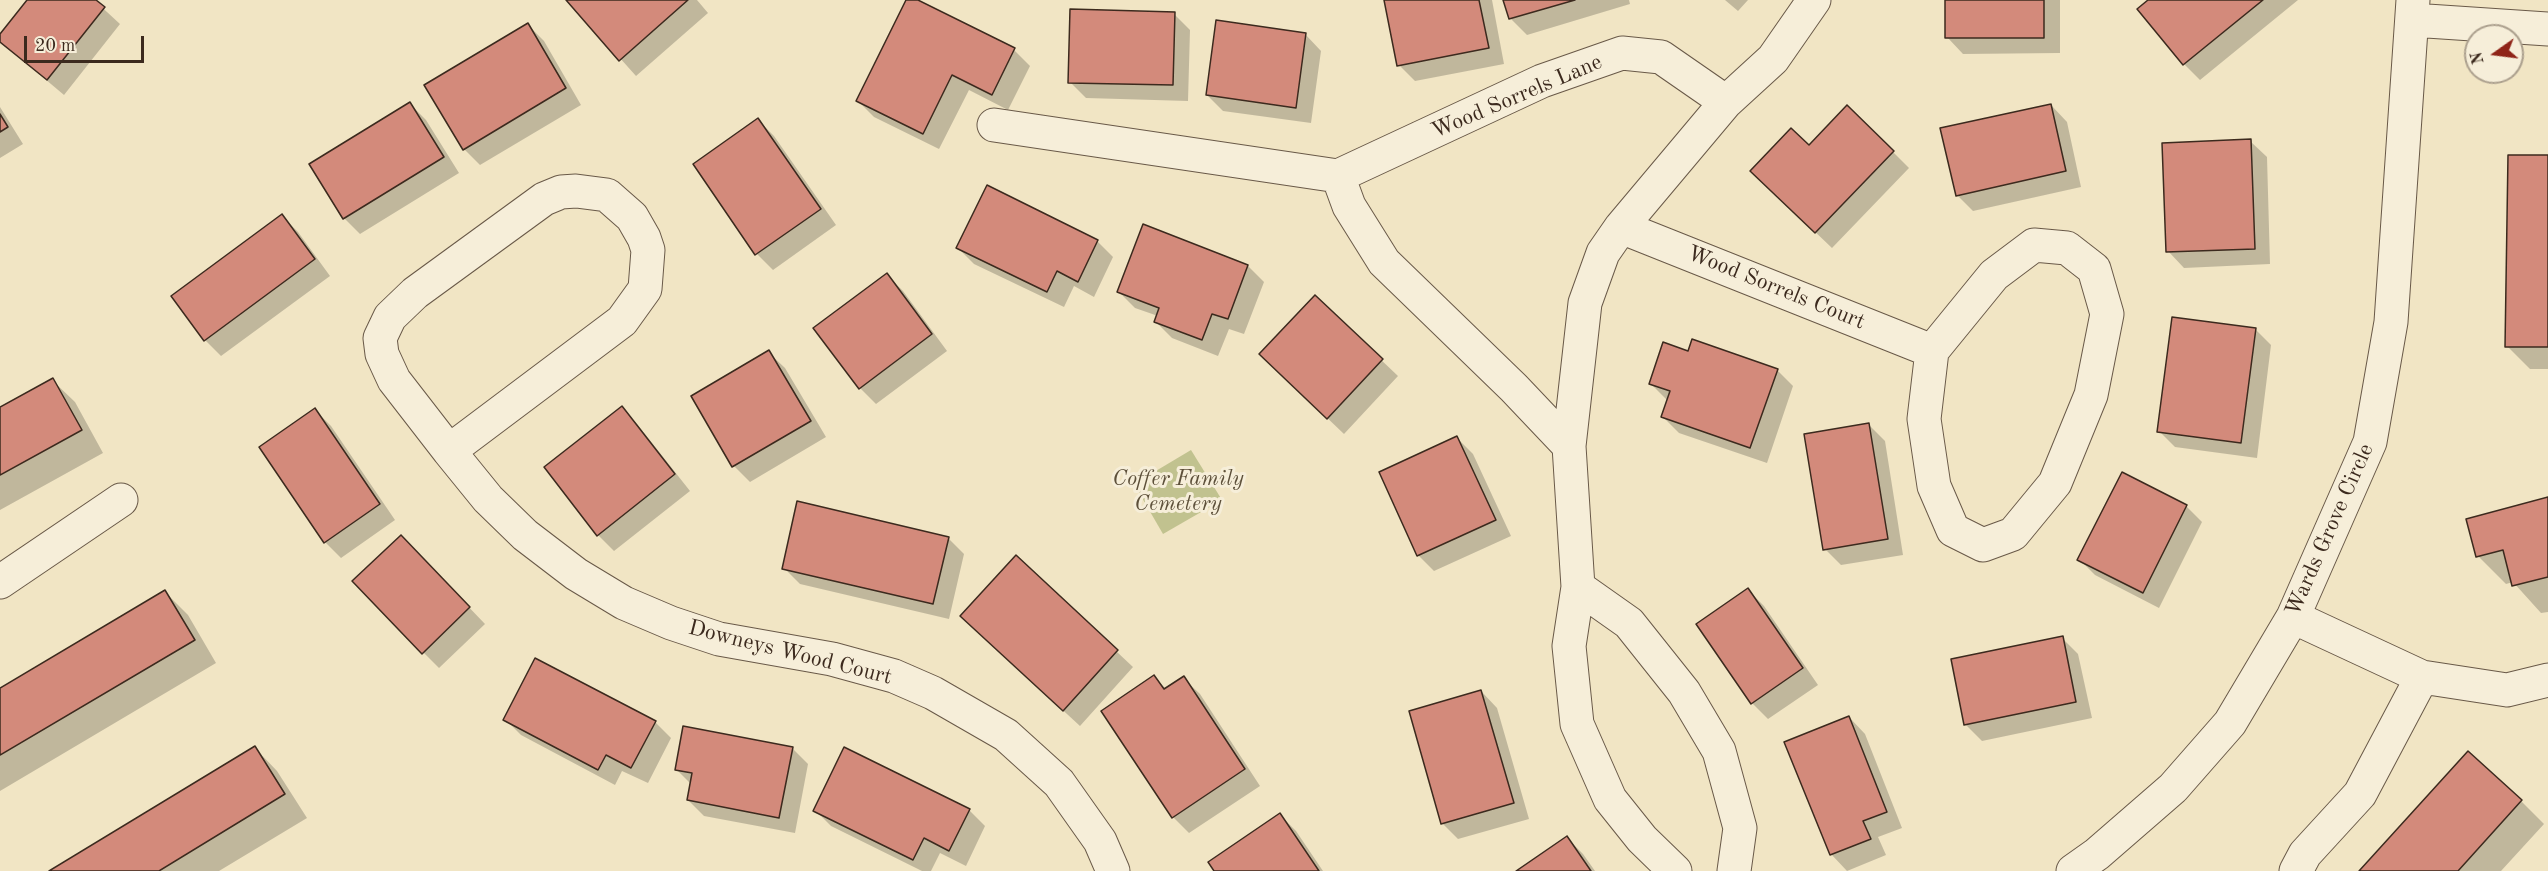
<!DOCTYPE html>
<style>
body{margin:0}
#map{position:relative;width:2548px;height:871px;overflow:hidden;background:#f1e5c4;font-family:"Old Standard TT",serif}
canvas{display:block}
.north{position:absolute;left:2464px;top:24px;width:60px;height:60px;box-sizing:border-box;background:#f6eed9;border:2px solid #aca08e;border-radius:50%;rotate:256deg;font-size:16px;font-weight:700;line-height:24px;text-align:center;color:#3c2a1e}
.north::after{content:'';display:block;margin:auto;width:21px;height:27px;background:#8f2418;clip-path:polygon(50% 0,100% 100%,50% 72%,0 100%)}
.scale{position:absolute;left:24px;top:36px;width:120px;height:27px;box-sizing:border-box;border:3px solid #3c2a1e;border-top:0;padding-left:8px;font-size:18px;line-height:21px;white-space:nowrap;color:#3c2a1e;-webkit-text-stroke:4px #f6eed9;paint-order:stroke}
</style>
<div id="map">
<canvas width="2548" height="871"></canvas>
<div class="north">N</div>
<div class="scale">20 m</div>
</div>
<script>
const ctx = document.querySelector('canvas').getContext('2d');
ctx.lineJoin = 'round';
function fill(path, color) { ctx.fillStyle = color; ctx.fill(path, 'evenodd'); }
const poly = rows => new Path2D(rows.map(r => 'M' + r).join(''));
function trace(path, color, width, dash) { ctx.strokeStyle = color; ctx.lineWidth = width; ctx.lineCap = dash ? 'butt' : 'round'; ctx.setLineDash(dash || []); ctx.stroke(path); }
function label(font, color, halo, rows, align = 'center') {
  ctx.font = font + ' "Old Standard TT",serif'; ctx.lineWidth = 6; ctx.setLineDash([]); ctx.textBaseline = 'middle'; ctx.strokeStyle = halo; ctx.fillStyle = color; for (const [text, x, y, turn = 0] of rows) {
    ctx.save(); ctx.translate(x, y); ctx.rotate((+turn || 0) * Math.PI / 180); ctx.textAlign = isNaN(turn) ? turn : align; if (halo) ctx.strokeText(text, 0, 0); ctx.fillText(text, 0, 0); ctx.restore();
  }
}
fill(poly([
 [1191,450,1222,500,1163,534,1134,484]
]), '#c1c28f');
fill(poly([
 [29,0,94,0,120,24,64,95,0,41,0,36],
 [568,0,697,0,708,13,636,76],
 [908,0,915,0,1014,50,1030,66,1008,110,969,90,939,149,874,117,858,101],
 [1386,0,1492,0,1504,64,1415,81,1399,65],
 [1505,0,1629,0,1630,4,1527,35,1511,19],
 [1725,0,1748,0,1738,11],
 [1947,0,2060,0,2060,53,1963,54,1947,37],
 [2151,0,2298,0,2200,80,2184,64],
 [1174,14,1190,30,1188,101,1086,98,1070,82],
 [528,25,544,41,581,105,480,165,464,149],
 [1305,34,1321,51,1311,123,1223,111,1207,95],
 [410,104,426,120,459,173,360,234,344,218],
 [2051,105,2067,122,2081,187,1973,211,1957,195],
 [0,107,23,144,0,158],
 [758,120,774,136,836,225,773,270,757,254],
 [2250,141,2267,157,2270,264,2184,268,2168,251],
 [1809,148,1893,152,1909,168,1832,248,1768,187],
 [2548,157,2548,369,2530,369,2507,346],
 [282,216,298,232,330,276,221,356,205,340,173,297],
 [1097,241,1113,257,1094,297,1074,286,1064,307,974,264,958,248],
 [1248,266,1264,282,1244,334,1229,329,1218,356,1172,338,1156,322,1158,316,1135,308,1119,292],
 [887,275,903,291,947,351,876,404,860,388],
 [1315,297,1398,376,1344,434,1277,370],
 [2255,329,2271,345,2257,458,2175,447,2159,431],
 [768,352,785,368,826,437,750,482,734,466,693,397],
 [1689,353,1777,370,1793,386,1767,463,1679,433,1663,417,1667,400,1651,384],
 [52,380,75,402,103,453,0,510,0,409],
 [621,408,637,424,690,491,614,551,598,535],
 [315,410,331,426,395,520,341,558,325,542],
 [1868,424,1885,441,1903,555,1841,565,1825,549],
 [1457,438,1473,454,1511,536,1434,571,1418,555],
 [2548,499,2548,612,2541,613,2513,582,2506,584,2478,556],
 [2186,506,2202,522,2159,608,2095,575,2079,559],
 [948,538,964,554,949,619,800,584,784,568],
 [417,553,485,624,439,668,423,652],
 [1016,557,1133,667,1080,726,978,632],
 [1748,590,1764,606,1818,685,1768,719,1752,703],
 [165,592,188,615,216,663,0,791,0,690],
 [2062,638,2078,654,2092,718,1982,741,1966,725],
 [1154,677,1166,689,1183,678,1200,694,1260,786,1189,833,1173,817],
 [1481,691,1497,708,1529,819,1458,839,1442,823],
 [1849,717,1865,734,1902,828,1878,837,1886,855,1847,871,1831,854],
 [505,719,655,722,671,738,648,783,622,771,615,785,521,735],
 [255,748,277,771,307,818,219,871,52,871],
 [792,748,808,764,795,833,704,816,688,800,691,784,676,769],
 [2521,801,2544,824,2501,871,2361,871],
 [815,810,969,810,985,826,966,866,940,853,931,871,922,871,831,826],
 [1280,815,1296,831,1323,871,1216,871],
 [1567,838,1583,854,1595,871,1518,871]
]), '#0003');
const building = poly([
 [27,0,96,0,105,7,47,80,0,42,0,34,27,0],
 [566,0,688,0,619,61,566,0],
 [906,0,918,0,1015,48,992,95,952,75,923,134,856,101,906,0],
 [1384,0,1479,0,1489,48,1397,66,1384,0],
 [1503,0,1575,0,1509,19,1503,0],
 [1945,0,2044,0,2044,38,1945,38,1945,0],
 [2148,0,2263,0,2183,65,2137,9,2148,0],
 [1070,9,1175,12,1173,85,1068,83,1070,9],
 [1216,20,1306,33,1296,108,1206,95,1216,20],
 [528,23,566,88,463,150,424,85,528,23],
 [410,102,444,157,343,219,309,164,410,102],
 [2051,104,2066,171,1956,196,1940,128,2051,104],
 [1847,105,1894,151,1815,233,1750,171,1791,128,1809,145,1847,105],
 [0,114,8,127,0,132,0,114],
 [758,118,821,209,755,255,693,164,758,118],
 [2251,139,2255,249,2166,252,2162,143,2251,139],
 [2508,155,2548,155,2548,347,2505,347,2508,155],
 [987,185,1098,240,1078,282,1057,271,1047,292,956,248,987,185],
 [282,214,315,259,204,341,171,296,282,214],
 [1143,224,1248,265,1228,319,1212,314,1202,340,1154,322,1159,308,1117,292,1143,224],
 [887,273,932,334,859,389,813,328,887,273],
 [1315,295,1383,359,1327,419,1259,354,1315,295],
 [2172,317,2256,328,2241,443,2157,432,2172,317],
 [1692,339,1778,369,1750,448,1661,417,1670,391,1649,384,1663,342,1688,351,1692,339],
 [769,350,811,421,732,467,691,396,769,350],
 [53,378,82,430,0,475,0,407,53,378],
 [622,406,675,474,597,536,544,467,622,406],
 [315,408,380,504,324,543,259,447,315,408],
 [1869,423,1888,539,1823,550,1804,434,1869,423],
 [1457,436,1496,520,1417,556,1379,472,1457,436],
 [2122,472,2187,505,2143,593,2077,560,2122,472],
 [2548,497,2548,577,2512,586,2503,550,2476,557,2466,519,2548,497],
 [797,501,949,537,933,604,782,569,797,501],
 [401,535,470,607,422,654,352,581,401,535],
 [1016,555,1118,650,1063,711,960,616,1016,555],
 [1748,588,1803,668,1751,704,1696,624,1748,588],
 [165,590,195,640,0,755,0,688,165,590],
 [2063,636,2076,702,1964,725,1951,659,2063,636],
 [535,658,656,721,631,768,606,755,598,770,503,720,535,658],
 [1154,675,1164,689,1184,676,1245,769,1172,818,1101,711,1154,675],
 [1481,690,1514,803,1441,824,1409,711,1481,690],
 [1849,716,1887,812,1863,821,1871,839,1830,855,1784,742,1849,716],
 [683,726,793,747,779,818,687,800,692,773,675,770,683,726],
 [255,746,285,794,159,871,49,871,255,746],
 [844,747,970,809,949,851,924,838,913,860,813,811,844,747],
 [2468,751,2522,800,2458,871,2359,871,2468,751],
 [1280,813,1319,871,1214,871,1208,862,1280,813],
 [1567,836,1591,871,1516,871,1567,836]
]);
fill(building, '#d38a7b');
trace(building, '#3c2a1e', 1.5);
const street = poly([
 [2412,20,2548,29],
 [1726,102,1773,59,1814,0],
 [994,125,1338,176,1349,206,1384,262,1514,388,1569,446],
 [1338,176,1542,81,1622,53,1661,57,1726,102,1621,227,1603,253,1585,303,1569,446,1578,587,1569,646,1577,724,1610,799,1642,839,1675,871],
 [1621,227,1932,351],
 [2034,245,2067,248,2094,269,2107,314,2091,395,2055,483,2013,534,1983,545,1953,530,1934,486,1924,419,1932,351,1994,275,2034,245],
 [449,451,622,321,645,289,648,250,644,238,632,217,607,195,576,191,561,192,544,199,415,293,390,317,380,338,382,354,394,380,449,451,488,499,525,535,576,574,624,603,671,623,719,639,832,659,894,676,933,693,1006,735,1059,783,1100,841,1113,871],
 [0,582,121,500],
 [1578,587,1629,623,1684,692,1719,751,1740,828,1734,871],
 [2293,617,2422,677,2507,690,2548,680],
 [2073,871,2097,854,2173,788,2230,723,2293,617,2370,442,2391,322,2413,0],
 [2296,871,2305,854,2360,794,2422,677]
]);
trace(street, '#695948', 35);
trace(street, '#f6eed9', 33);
label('22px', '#3c2a1e', '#f6eed9', [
 ["Wood Sorrels Lane",1517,97,-23],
 ["Wood Sorrels Court",1776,288,22],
 ["Wards Grove Circle",2330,530,-66],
 ["Downeys Wood Court",790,653,14]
]);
label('italic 22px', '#5d503a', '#f6eed9', [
 ["Coffer Family",1178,479],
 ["Cemetery",1178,504]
]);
</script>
